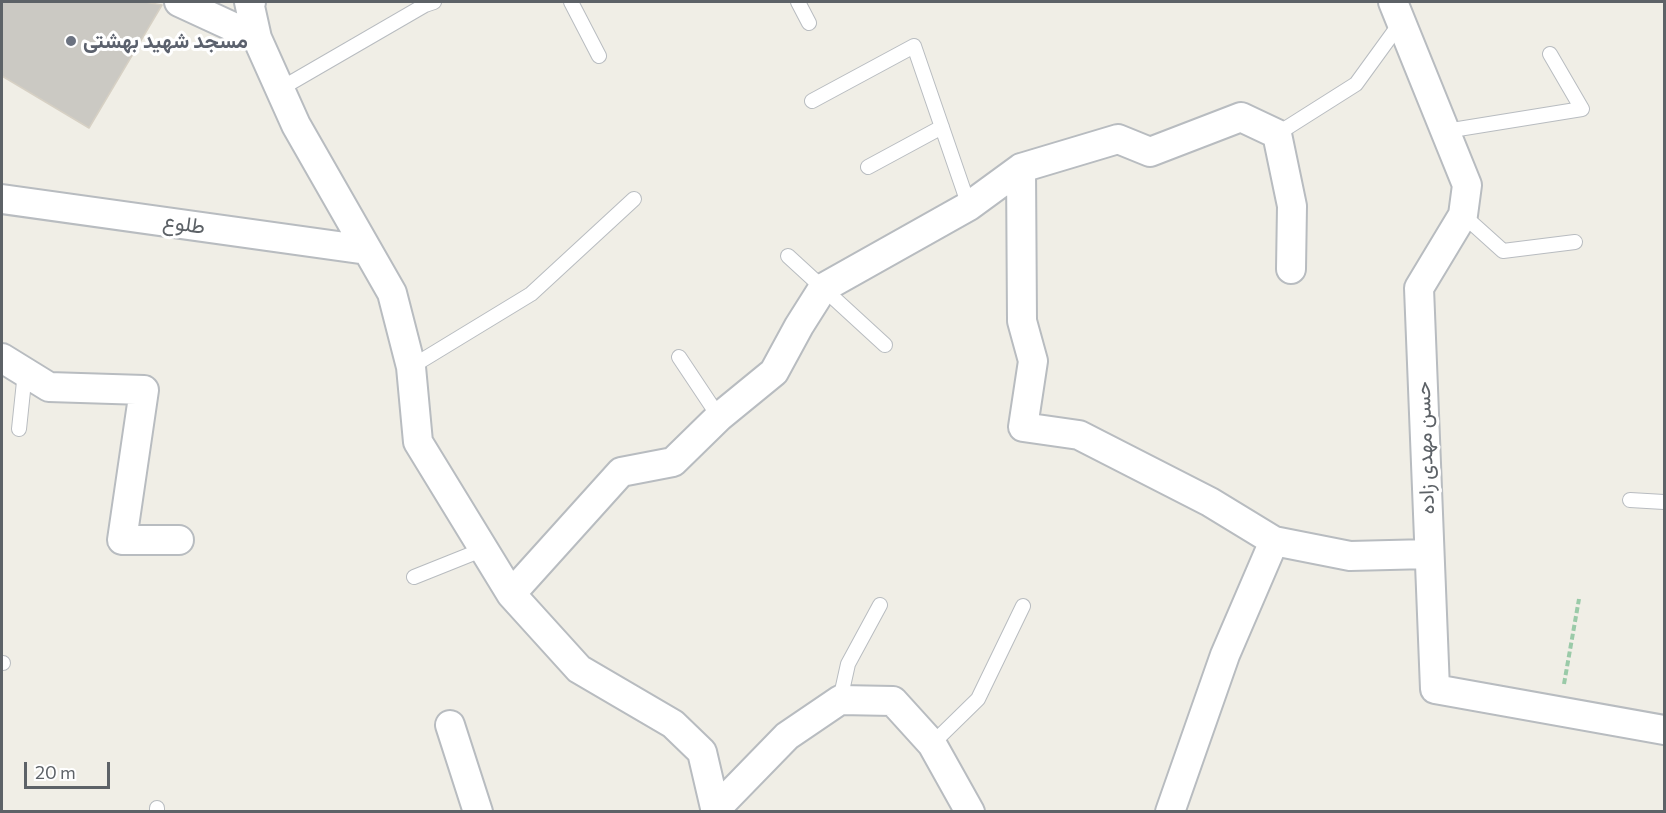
<!DOCTYPE html>
<meta charset="utf-8">
<style>
body{margin:0}
#map{position:relative;width:1666px;height:813px;overflow:hidden;background:#f0eee6;font-family:Commissioner,sans-serif}
canvas{display:block}
.frame{position:absolute;inset:0;border:3px solid #5d6267;pointer-events:none}
.scale{position:absolute;left:24px;top:762px;width:86px;height:27px;box-sizing:border-box;border:3px solid #5d6267;border-top:0;padding-left:8px;font-size:18px;line-height:21px;white-space:nowrap;color:#5d6267;-webkit-text-stroke:4px #fff;paint-order:stroke}
</style>
<div id="map">
<canvas width="1666" height="813"></canvas>
<div class="frame"></div>
<div class="scale">20 m</div>
</div>
<script>
const ctx = document.querySelector('canvas').getContext('2d');
ctx.lineJoin = 'round';
function fill(path, color) { ctx.fillStyle = color; ctx.fill(path, 'evenodd'); }
const poly = rows => new Path2D(rows.map(r => 'M' + r).join(''));
function trace(path, color, width, dash) { ctx.strokeStyle = color; ctx.lineWidth = width; ctx.lineCap = dash ? 'butt' : 'round'; ctx.setLineDash(dash || []); ctx.stroke(path); }
function label(font, color, halo, rows, align = 'center') {
  ctx.font = font + ' Commissioner,Vazirmatn,sans-serif'; ctx.lineWidth = 6; ctx.setLineDash([]); ctx.textBaseline = 'middle'; ctx.strokeStyle = halo; ctx.fillStyle = color; for (const [text, x, y, turn = 0] of rows) {
    ctx.save(); ctx.translate(x, y); ctx.rotate((+turn || 0) * Math.PI / 180); ctx.textAlign = isNaN(turn) ? turn : align; if (halo) ctx.strokeText(text, 0, 0); ctx.fillText(text, 0, 0); ctx.restore();
  }
}
const building = poly([
 [2,2,145,2,162,5,89,128,2,76,2,2]
]);
fill(building, '#cbc9c3');
trace(building, '#d6d0c4', 1.5);
const lane = poly([
 [571,2,599,56],
 [798,2,809,23],
 [280,89,425,5,434,2],
 [812,101,914,46,969,206],
 [1446,131,1582,109,1550,54],
 [1277,134,1356,84,1401,22],
 [868,167,942,127],
 [1463,215,1503,251,1575,242],
 [788,256,885,345],
 [679,357,719,417],
 [411,367,531,294,634,199],
 [19,429,25,372],
 [1630,500,1664,502],
 [414,577,484,549],
 [2,663,3,663],
 [840,700,848,664,880,605],
 [932,744,978,699,1023,606],
 [157,812,157,808]
]);
const street = poly([
 [179,2,257,38],
 [251,2,249,2,257,38,296,125,392,293,411,367,418,442,511,594,579,669,673,724,702,752,716,812],
 [1393,2,1467,185,1463,215,1419,288,1435,689,1664,730],
 [1021,168,1022,321,1033,361,1023,427,1079,435,1210,502,1274,541,1350,556,1429,554],
 [2,199,367,250],
 [2,358,49,387,144,390,122,540,179,540],
 [511,594,621,472,673,462,719,417,774,372,799,326,823,288,969,206,1021,168,1118,139,1150,152,1241,117,1277,134,1292,206,1291,269],
 [450,725,478,812],
 [715,810,787,736,840,700,893,701,932,744,970,812],
 [1170,812,1225,655,1274,541]
]);
trace(lane, '#b8bcc0', 16);
trace(street, '#b8bcc0', 32);
trace(poly([
 [1564,684,1579,599]
]), '#9acaa8', 4, [6, 3]);
trace(lane, '#fff', 14);
trace(street, '#fff', 28);
for (const [x, y, r, color] of [
 [71,41,6,"#6b7280"]
]) { const dot = new Path2D(); dot.arc(x, y, r, 0, 2 * Math.PI); ctx.fillStyle = color; ctx.fill(dot); trace(dot, '#fff', 2); }
label('bold 21px', '#5b616d', '#fff', [
 ["مسجد شهید بهشتی",83,41]
], 'left');
label('21px', '#5d6267', '#fff', [
 ["طلوع",184,224,8],
 ["حسن مهدی زاده",1425,448,-92]
]);
</script>
